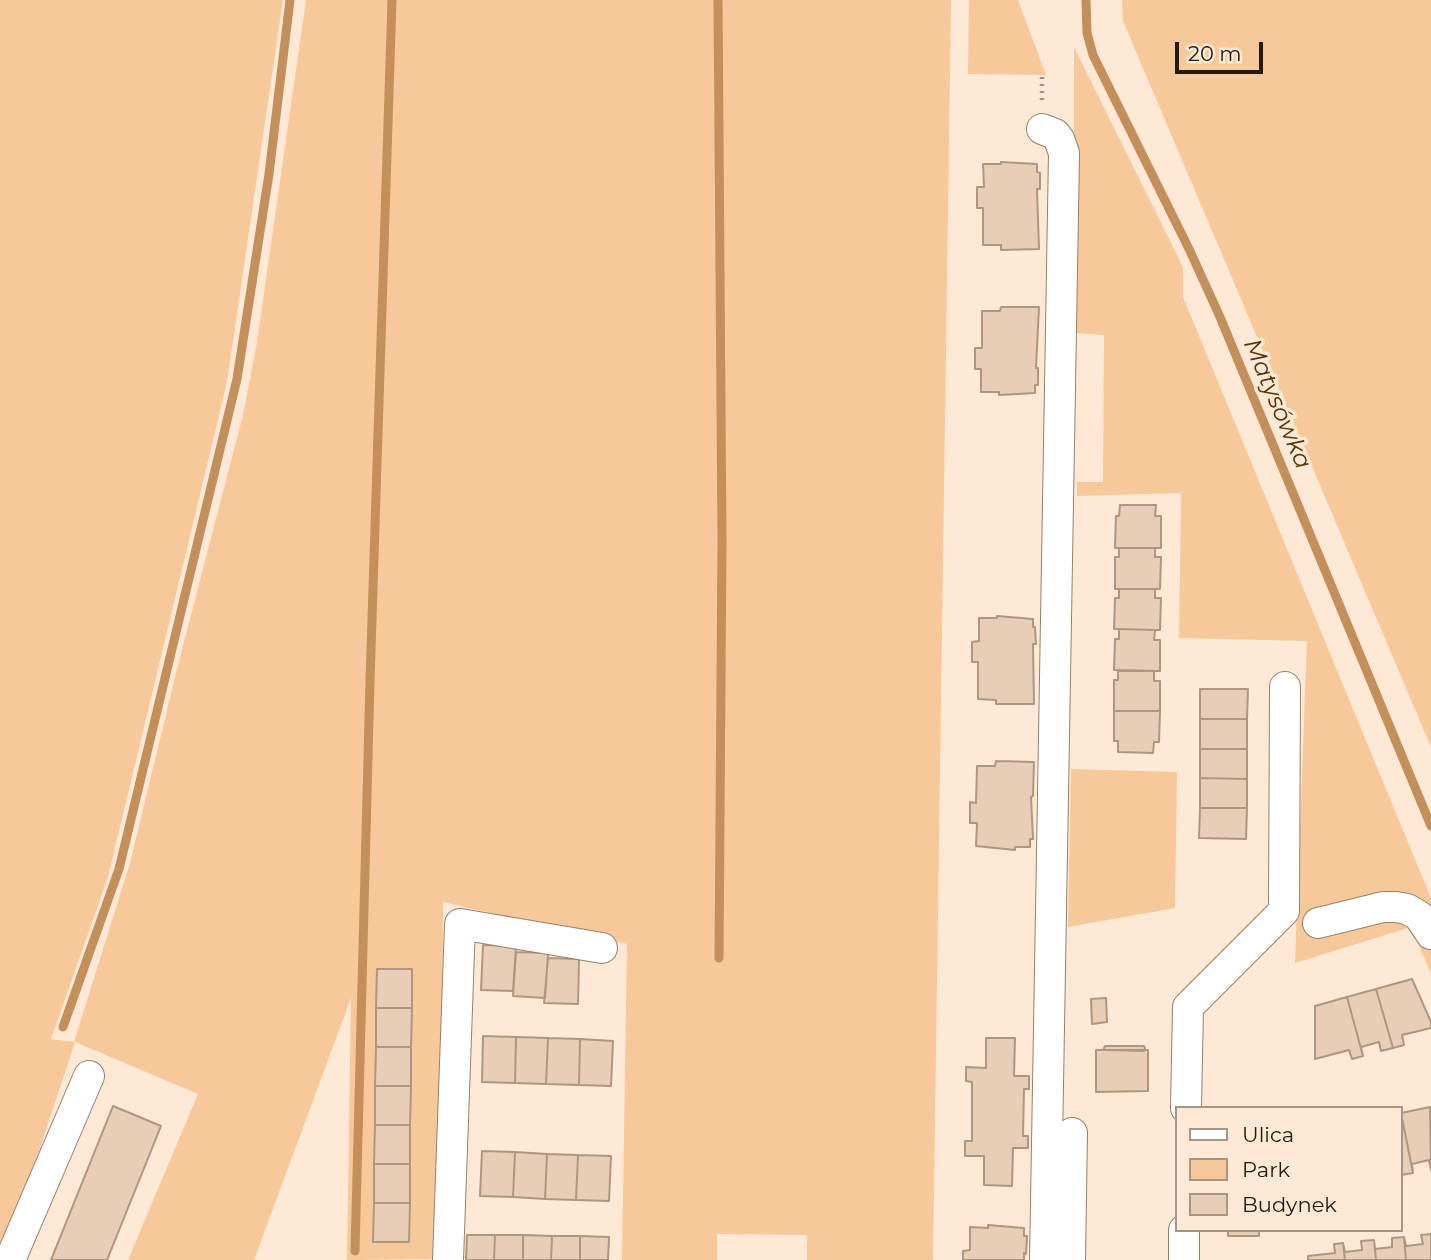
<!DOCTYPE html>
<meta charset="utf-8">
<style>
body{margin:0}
#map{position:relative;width:1431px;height:1260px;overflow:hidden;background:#fee9d6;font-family:Montserrat,sans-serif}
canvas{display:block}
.legend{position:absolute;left:1175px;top:1106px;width:228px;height:126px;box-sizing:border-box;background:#fee9d6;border:2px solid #a69687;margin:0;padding:9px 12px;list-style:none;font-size:21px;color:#221910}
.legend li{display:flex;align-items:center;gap:14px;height:35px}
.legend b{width:35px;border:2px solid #a69687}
.scale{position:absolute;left:1175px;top:42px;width:88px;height:32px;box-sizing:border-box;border:4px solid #221910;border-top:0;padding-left:9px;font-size:21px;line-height:24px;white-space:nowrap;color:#221910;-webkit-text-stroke:5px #fee9d6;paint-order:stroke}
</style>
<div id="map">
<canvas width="1431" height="1260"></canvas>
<ul class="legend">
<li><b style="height:9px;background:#fff"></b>Ulica</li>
<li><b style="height:19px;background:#f7c89a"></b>Park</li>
<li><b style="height:19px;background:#e8ceb7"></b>Budynek</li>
</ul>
<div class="scale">20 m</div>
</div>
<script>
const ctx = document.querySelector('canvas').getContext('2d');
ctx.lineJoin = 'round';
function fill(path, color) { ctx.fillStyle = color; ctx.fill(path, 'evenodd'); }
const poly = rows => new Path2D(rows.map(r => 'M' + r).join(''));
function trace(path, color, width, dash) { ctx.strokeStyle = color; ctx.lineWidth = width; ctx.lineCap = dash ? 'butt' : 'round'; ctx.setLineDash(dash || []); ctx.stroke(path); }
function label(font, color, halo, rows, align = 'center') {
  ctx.font = font + ' Montserrat,sans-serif'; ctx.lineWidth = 7; ctx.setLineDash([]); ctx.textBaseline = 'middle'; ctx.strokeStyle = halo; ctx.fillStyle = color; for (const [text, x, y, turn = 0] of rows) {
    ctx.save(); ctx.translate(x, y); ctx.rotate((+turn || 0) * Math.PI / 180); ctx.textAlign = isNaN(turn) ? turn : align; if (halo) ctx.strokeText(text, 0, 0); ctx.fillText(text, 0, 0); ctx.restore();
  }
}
fill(poly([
 [0,0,283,0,227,382,108,877,51,1039,74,1042,130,863,178,665,243,415,257,342,306,0,951,0,933,1260,807,1260,807,1235,717,1234,717,1260,622,1260,627,944,443,902,441,1259,347,1260,351,998,254,1260,128,1260,198,1094,75,1042,3,1260,0,1260],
 [969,0,1018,0,1046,75,968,74],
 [1122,0,1431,0,1431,747,1123,21],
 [1074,47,1183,267,1183,297,1431,898,1431,974,1411,927,1295,963,1307,641,1179,638,1181,493,1077,496,1077,482,1103,482,1104,335,1077,333,1074,330],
 [1071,769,1177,772,1175,908,1068,927]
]), '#f7c89a');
trace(poly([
 [718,0,722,541,719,958],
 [1086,0,1087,33,1093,55,1190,251,1220,317,1431,826],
 [63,1027,119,869,237,379,269,174,290,0],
 [355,1251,370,681,392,0]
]), '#c3905c', 9);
const building = poly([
 [1001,162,1037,164,1037,172,1040,173,1040,189,1037,189,1039,249,1001,250,1001,245,983,245,983,208,977,208,977,187,984,187,983,164,1001,164,1001,162],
 [1001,307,1039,307,1036,368,1038,368,1038,385,1035,385,1035,393,999,395,999,392,981,392,981,369,975,369,975,348,982,348,982,311,1000,311,1001,307],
 [1120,505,1156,505,1155,516,1161,516,1161,548,1115,548,1116,516,1119,516,1120,505],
 [1119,548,1155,548,1155,557,1161,557,1160,589,1115,589,1115,557,1119,557,1119,548],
 [1119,589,1155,589,1155,598,1161,598,1160,630,1114,629,1115,598,1119,598,1119,589],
 [997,616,1033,619,1033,627,1035,627,1036,644,1033,644,1034,704,996,704,996,700,978,699,978,662,972,662,972,642,979,641,979,618,997,618,997,616],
 [1119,629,1155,630,1154,640,1160,640,1160,671,1114,670,1115,639,1119,639,1119,629],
 [1118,671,1154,671,1154,681,1160,681,1160,711,1114,711,1114,680,1118,680,1118,671],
 [1200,689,1248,689,1247,719,1200,719,1200,689],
 [1114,711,1160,711,1159,742,1154,742,1153,753,1118,752,1118,741,1114,741,1114,711],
 [1200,719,1247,719,1247,749,1200,749,1200,719],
 [1200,749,1247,749,1247,779,1200,778,1200,749],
 [996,761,1034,762,1033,796,1031,797,1033,839,1030,839,1030,847,1015,847,1015,850,976,846,977,823,970,823,970,802,976,803,977,766,995,766,996,761],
 [1200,778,1247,779,1247,808,1200,808,1200,778],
 [1200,808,1247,808,1246,839,1199,838,1200,808],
 [483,945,516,946,513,991,481,990,483,945],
 [516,952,548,953,545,998,513,996,516,952],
 [548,958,579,959,578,1004,544,1003,548,958],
 [377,969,412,969,412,1008,376,1008,377,969],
 [1412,979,1431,1022,1431,1028,1402,1035,1404,1045,1393,1048,1376,989,1412,979],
 [1376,989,1393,1048,1381,1051,1379,1042,1361,1047,1363,1056,1347,997,1376,989],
 [1347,997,1363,1056,1352,1059,1349,1050,1315,1059,1315,1006,1347,997],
 [1106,998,1107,1022,1092,1024,1091,999,1106,998],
 [376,1008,412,1008,411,1047,376,1047,376,1008],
 [483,1036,516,1037,515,1083,482,1082,483,1036],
 [516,1037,548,1038,546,1084,515,1083,516,1037],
 [548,1038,580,1039,579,1085,546,1084,548,1038],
 [986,1038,1015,1038,1014,1076,1029,1076,1029,1089,1024,1089,1023,1136,1028,1136,1028,1148,1013,1148,1012,1186,984,1185,984,1156,965,1156,965,1141,972,1141,972,1082,966,1081,966,1067,986,1068,986,1038],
 [580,1039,613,1041,611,1086,579,1085,580,1039],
 [1105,1046,1144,1046,1145,1048,1144,1051,1107,1050,1103,1050,1105,1046],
 [376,1047,411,1047,411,1086,375,1086,376,1047],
 [1096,1050,1148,1050,1148,1091,1096,1092,1096,1050],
 [375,1086,411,1086,410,1125,375,1125,375,1086],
 [113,1106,161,1126,107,1260,51,1260,113,1106],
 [1430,1107,1431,1170,1429,1160,1412,1164,1413,1173,1401,1113,1430,1107],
 [1401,1113,1413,1173,1401,1175,1401,1113],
 [375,1125,410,1125,410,1164,374,1164,375,1125],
 [482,1151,515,1152,513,1197,480,1196,482,1151],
 [515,1152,547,1154,545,1199,513,1197,515,1152],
 [547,1154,578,1155,576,1200,545,1199,547,1154],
 [578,1155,611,1156,609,1201,576,1200,578,1155],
 [374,1164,410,1164,410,1203,374,1203,374,1164],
 [374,1203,410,1203,409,1242,373,1242,374,1203],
 [988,1225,1024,1228,1024,1236,1027,1236,1026,1254,1024,1253,1024,1260,963,1260,963,1251,970,1250,970,1227,988,1228,988,1225],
 [1228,1230,1259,1230,1259,1236,1228,1236,1228,1230],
 [1431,1234,1431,1260,1406,1260,1404,1237,1406,1246,1423,1244,1421,1235,1431,1234],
 [467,1235,495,1235,494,1260,466,1260,467,1235],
 [495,1235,523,1235,523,1260,494,1260,495,1235],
 [523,1235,552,1236,551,1260,523,1260,523,1235],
 [552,1236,580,1236,580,1260,551,1260,552,1236],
 [580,1236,609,1237,608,1260,580,1260,580,1236],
 [1404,1237,1406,1260,1376,1260,1374,1240,1375,1249,1392,1247,1392,1238,1404,1237],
 [1374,1240,1376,1260,1345,1260,1343,1243,1345,1252,1362,1250,1361,1241,1374,1240],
 [1343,1243,1345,1260,1308,1260,1308,1256,1335,1253,1334,1244,1343,1243]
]);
fill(building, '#e8ceb7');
trace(building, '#ae9680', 2);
const minor = poly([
 [1042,129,1055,134,1059,139,1064,153,1045,1260],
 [1318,923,1383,907,1396,907,1407,909,1419,916,1431,934],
 [1186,1108,1188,1007,1284,911,1285,687],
 [10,1260,89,1076],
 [448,1260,460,924,602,948],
 [1070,1260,1072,1133],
 [1184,1260,1184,1230]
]);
trace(minor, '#98816a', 32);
trace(poly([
 [1042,100,1042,75]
]), '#a29283', 4.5, [2, 5]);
trace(minor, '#fff', 30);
label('italic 24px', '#563309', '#fee9d6', [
 ["Matysówka",1277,404,67]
]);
</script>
